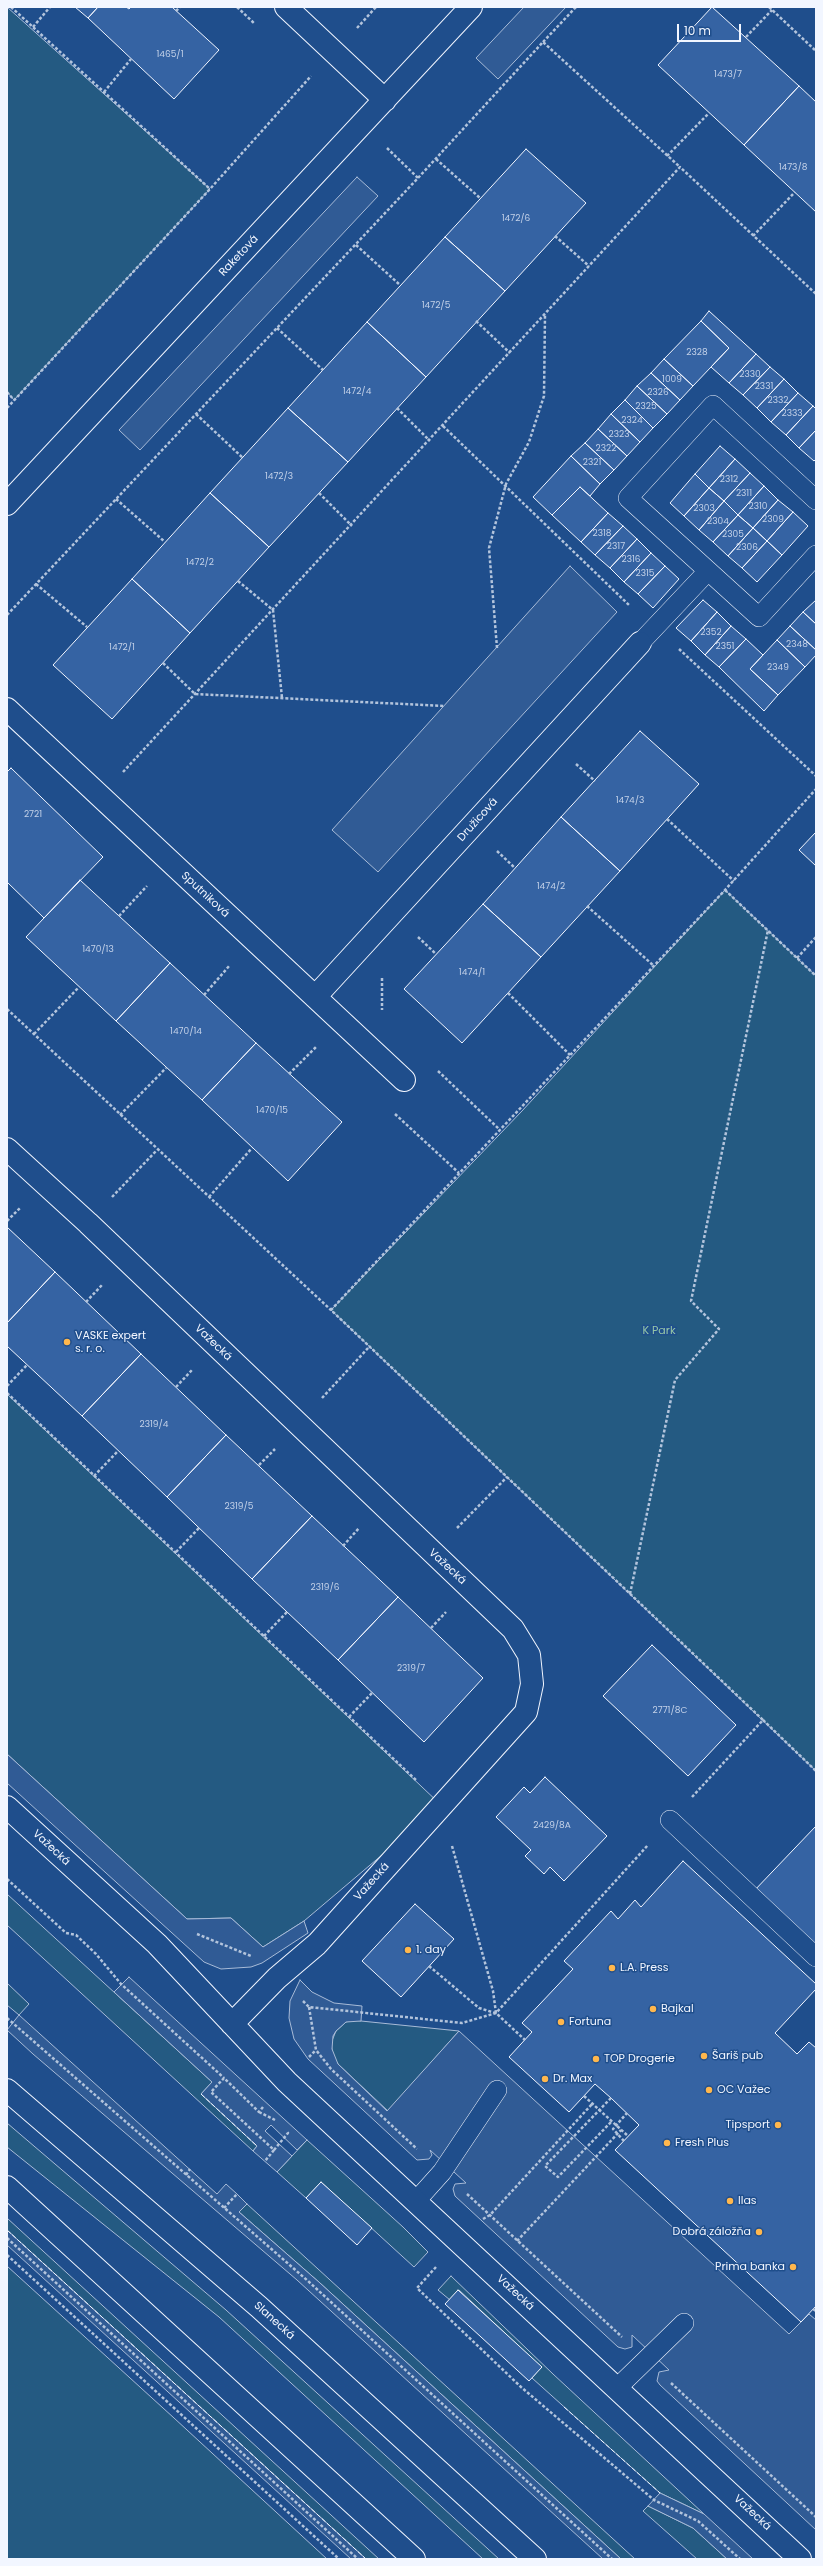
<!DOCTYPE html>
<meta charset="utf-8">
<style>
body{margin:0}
#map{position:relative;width:823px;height:2566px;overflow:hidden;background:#1f4e8c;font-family:Poppins,sans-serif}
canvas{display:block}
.frame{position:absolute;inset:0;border:8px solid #f2f6ff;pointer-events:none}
.scale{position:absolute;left:677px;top:24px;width:64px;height:18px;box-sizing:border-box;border:2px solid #f2f6ff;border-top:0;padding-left:5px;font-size:12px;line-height:14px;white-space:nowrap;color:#f2f6ff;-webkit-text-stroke:3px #1f4e8c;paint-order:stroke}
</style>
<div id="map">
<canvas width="823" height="2566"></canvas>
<div class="frame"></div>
<div class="scale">10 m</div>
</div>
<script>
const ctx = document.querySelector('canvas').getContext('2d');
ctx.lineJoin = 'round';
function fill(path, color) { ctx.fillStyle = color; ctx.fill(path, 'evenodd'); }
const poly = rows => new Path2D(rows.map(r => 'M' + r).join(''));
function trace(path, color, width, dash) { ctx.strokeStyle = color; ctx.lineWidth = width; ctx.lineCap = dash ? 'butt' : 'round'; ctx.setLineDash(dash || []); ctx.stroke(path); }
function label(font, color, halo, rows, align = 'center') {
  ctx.font = font + ' Poppins,sans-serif'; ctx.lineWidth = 3; ctx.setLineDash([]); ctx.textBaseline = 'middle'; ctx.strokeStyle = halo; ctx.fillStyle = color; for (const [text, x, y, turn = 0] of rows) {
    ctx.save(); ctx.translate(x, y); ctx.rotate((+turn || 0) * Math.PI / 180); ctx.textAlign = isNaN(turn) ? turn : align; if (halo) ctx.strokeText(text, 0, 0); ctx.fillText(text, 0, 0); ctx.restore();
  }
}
const green = poly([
 [7,7,210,189,14,400,7,392,7,7],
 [725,890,816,976,816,1771,331,1310,522,1111,725,890],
 [7,1394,441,1805,304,1921,263,1947,231,1918,187,1919,7,1754,7,1394],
 [7,1894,212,2082,201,2094,257,2146,253,2151,7,1925,7,1894],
 [7,1983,29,2004,19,2015,7,2005,7,1983],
 [353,2020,361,2021,459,2031,388,2111,338,2064,333,2056,331,2043,336,2031,346,2022,353,2020],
 [7,2123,226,2310,499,2559,483,2559,219,2317,7,2147,7,2123],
 [307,2140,403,2227,428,2252,414,2267,321,2182,306,2198,277,2172,307,2140],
 [247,2204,635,2559,621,2559,320,2283,239,2212,247,2204],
 [7,2218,379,2559,366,2559,7,2230,7,2218],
 [7,2266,174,2418,327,2559,7,2559,7,2266],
 [451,2276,553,2374,704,2514,660,2493,532,2378,541,2367,459,2290,450,2300,438,2290,451,2276],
 [648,2506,693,2528,727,2559,697,2559,643,2511,648,2506]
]);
fill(green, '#245a82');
trace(green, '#a8bbd7', 1);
const parking = poly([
 [524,7,566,7,498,79,476,58,524,7],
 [357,177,378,196,140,450,119,430,357,177],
 [570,566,617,612,378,872,332,830,570,566],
 [7,1754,187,1919,231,1918,263,1947,304,1921,308,1933,262,1963,251,1967,221,1969,204,1962,7,1783,7,1754],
 [129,1977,307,2140,297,2150,271,2125,265,2131,292,2156,277,2172,253,2151,257,2146,201,2094,212,2082,114,1992,129,1977],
 [300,1980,312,1992,334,2003,362,2006,361,2021,346,2022,336,2031,333,2036,332,2049,338,2064,387,2111,459,2031,789,2334,809,2314,816,2320,816,2530,660,2385,657,2381,659,2372,669,2370,632,2335,632,2347,625,2349,618,2347,455,2196,453,2189,455,2184,466,2183,430,2150,432,2155,429,2159,417,2160,308,2059,294,2039,289,2018,290,2001,300,1980],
 [19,2015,217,2194,226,2184,237,2194,247,2204,239,2212,320,2283,621,2559,603,2559,297,2280,33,2054,7,2030,19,2015],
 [7,2230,366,2559,351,2559,7,2245,7,2230],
 [660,2493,704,2514,753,2559,727,2559,693,2528,648,2506,660,2493]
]);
fill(parking, '#305b95');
trace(parking, '#a8bbd7', 1);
const building = poly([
 [75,7,98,7,88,18,75,7],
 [98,7,126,7,129,9,131,7,172,7,219,50,174,99,88,18,98,7],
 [712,7,799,86,744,145,658,65,712,7],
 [799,86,816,102,816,212,744,145,799,86],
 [526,149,586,203,505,291,445,237,526,149],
 [445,237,505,291,426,377,367,322,445,237],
 [709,311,756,354,729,383,711,367,729,348,701,321,709,311],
 [701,321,729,348,693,386,664,359,701,321],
 [367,322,426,377,348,462,288,408,367,322],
 [756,354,770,367,743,395,729,383,756,354],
 [664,359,693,386,680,400,651,373,664,359],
 [770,367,784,379,757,408,743,395,770,367],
 [651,373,680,400,667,414,637,386,651,373],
 [784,379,798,393,771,422,757,408,784,379],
 [637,386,667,414,653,428,625,400,637,386],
 [798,393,813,406,786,435,771,422,798,393],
 [625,400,653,428,640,442,611,414,625,400],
 [813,406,816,409,816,430,799,448,786,435,813,406],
 [288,408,348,462,269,547,210,493,288,408],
 [611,414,640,442,627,456,598,429,611,414],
 [598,429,627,456,614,470,585,443,598,429],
 [816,430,816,459,814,461,799,448,816,430],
 [585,443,614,470,600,484,571,456,585,443],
 [720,446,735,459,709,488,695,474,720,446],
 [571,456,600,484,590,496,580,487,552,515,533,497,571,456],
 [735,459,750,473,724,501,709,488,735,459],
 [750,473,764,486,738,515,724,501,750,473],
 [695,474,709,488,684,516,670,503,695,474],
 [764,486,778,500,753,528,738,515,764,486],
 [580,487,608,513,581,542,552,515,580,487],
 [709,488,724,501,699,530,684,516,709,488],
 [210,493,269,547,190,633,132,579,210,493],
 [778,500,793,512,767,541,753,528,778,500],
 [724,501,738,515,713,542,699,530,724,501],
 [793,512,808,526,782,555,767,541,793,512],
 [608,513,623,526,595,555,581,542,608,513],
 [738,515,753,528,728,556,713,542,738,515],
 [623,526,637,539,610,568,595,555,623,526],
 [753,528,767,541,742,568,728,556,753,528],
 [637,539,651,553,624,582,610,568,637,539],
 [767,541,782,555,757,582,742,568,767,541],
 [651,553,665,566,638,594,624,582,651,553],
 [665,566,679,579,653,608,638,594,665,566],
 [132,579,190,633,112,719,53,665,132,579],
 [703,600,717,612,691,641,676,628,703,600],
 [816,600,816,624,803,612,816,600],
 [717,612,731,626,705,655,691,641,717,612],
 [803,612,816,624,816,650,790,626,803,612],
 [731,626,746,639,719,667,705,655,731,626],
 [790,626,816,650,816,655,805,667,777,640,790,626],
 [746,639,763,655,750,669,778,695,764,711,719,667,746,639],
 [777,640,805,667,778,695,750,669,777,640],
 [640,731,699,784,620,871,561,817,640,731],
 [11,768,103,857,44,918,7,882,7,772,11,768],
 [561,817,620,871,541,957,483,904,561,817],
 [816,832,816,866,799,850,816,832],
 [80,880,170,963,116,1021,26,937,80,880],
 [483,904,541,957,462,1043,404,989,483,904],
 [170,963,256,1043,202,1100,116,1021,170,963],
 [256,1043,342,1122,288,1181,202,1100,256,1043],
 [7,1227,55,1272,7,1323,7,1227],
 [55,1272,141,1354,82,1416,7,1346,7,1323,55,1272],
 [141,1354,226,1435,167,1497,82,1416,141,1354],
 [226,1435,312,1516,252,1579,167,1497,226,1435],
 [312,1516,398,1597,338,1660,252,1579,312,1516],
 [398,1597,483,1678,424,1742,338,1660,398,1597],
 [652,1645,736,1725,688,1776,603,1696,652,1645],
 [545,1777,607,1836,564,1881,550,1867,544,1874,525,1856,531,1850,496,1817,524,1787,530,1793,545,1777],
 [816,1826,816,1954,752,1893,816,1826],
 [683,1861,816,1984,816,1989,775,2033,797,2054,809,2042,816,2048,816,2306,801,2322,615,2150,639,2125,611,2098,595,2084,569,2112,509,2057,532,2032,522,2023,573,1969,564,1961,611,1911,618,1919,635,1900,641,1907,683,1861],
 [415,1904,454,1939,401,1997,362,1961,415,1904],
 [321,2182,372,2228,357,2245,306,2198,321,2182],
 [458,2290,542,2367,529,2381,445,2304,458,2290]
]);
fill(building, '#3563a3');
trace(building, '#f2f6ff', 1);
const service = poly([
 [816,500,713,405,628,498,759,617,816,555],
 [640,643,708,571],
 [670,1820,816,1957],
 [416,2201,442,2172,497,2090],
 [617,2388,684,2323]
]);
const minor = poly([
 [286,7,385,100],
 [7,504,471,7],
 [7,709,404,1080],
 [315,997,640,643],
 [7,1149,88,1223,513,1629,529,1655,532,1684,526,1712,317,1944,277,1978,232,2024],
 [7,1807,157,1944,287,2082,800,2559]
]);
const secondary = poly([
 [7,2090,259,2307,535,2559],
 [7,2187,414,2559]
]);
trace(service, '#f2f6ff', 20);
trace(minor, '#f2f6ff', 24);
trace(secondary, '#f2f6ff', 24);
trace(poly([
 [11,7,210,189],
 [237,7,255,24],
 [769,7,816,51],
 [176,11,180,7],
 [33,27,50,7],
 [357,28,376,7],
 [746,37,772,10],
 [543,42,576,7],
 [104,92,131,59],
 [387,148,418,178],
 [667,156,709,113],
 [436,159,480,198],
 [555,236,589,266],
 [753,236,795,192],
 [356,245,400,285],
 [476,321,510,353],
 [277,328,323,370],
 [7,392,14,400],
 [7,408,210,189,311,76],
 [397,408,430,441],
 [196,414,243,458],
 [443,426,630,606],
 [319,493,352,526],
 [116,499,165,542],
 [238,581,273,610,282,698],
 [36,584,87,627],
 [7,615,418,178,543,42,680,167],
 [497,648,489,548,506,484,529,442,544,396,545,315],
 [679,649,816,776],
 [163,663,195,694,445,706],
 [576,764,595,781],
 [123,772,680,167,816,294],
 [667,819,734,881],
 [497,851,515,868],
 [725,890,816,976],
 [587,906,654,966],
 [119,916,147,886],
 [418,937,436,954],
 [797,958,816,937],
 [382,978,382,1010],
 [508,993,570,1055],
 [204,995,230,965],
 [7,1009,331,1310],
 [34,1034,79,987],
 [438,1071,500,1130],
 [289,1074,317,1046],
 [395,1114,459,1173],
 [120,1115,166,1068],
 [112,1197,157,1150],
 [209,1197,252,1148],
 [7,1221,21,1207],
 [86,1302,102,1285],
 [7,1386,27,1365],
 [176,1387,192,1370],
 [7,1393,417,1781],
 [322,1398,369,1347],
 [259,1465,275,1449],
 [94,1476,118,1451],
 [457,1528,507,1477],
 [343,1546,359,1528],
 [176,1552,199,1528],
 [630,1594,675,1380,719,1329,691,1301,768,930],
 [431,1628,446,1612],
 [264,1636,287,1612],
 [349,1717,372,1693],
 [763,1720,816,1771],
 [692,1797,763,1720,331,1310,725,890,816,789],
 [452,1846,493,1991,496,2013,525,2040],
 [7,1879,66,1933,76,1935,96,1954,121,1984,224,2078],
 [197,1934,251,1956],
 [429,1966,479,2008,495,2013],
 [303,2001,309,2007,462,2023,496,2013,648,1845],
 [309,2007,316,2050,331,2069,417,2149],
 [7,2018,308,2281,612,2559],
 [309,2057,316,2050],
 [584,2096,628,2136],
 [263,2107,259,2112,224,2078,211,2092,274,2150,265,2161],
 [259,2112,275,2120],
 [624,2141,613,2129,627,2113],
 [274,2150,288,2133,286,2131],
 [186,2175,190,2169],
 [467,2194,622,2337],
 [224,2208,237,2194],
 [483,2219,490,2215,593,2103],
 [7,2238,358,2559],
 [517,2241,621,2130],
 [7,2255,339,2559],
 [436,2267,417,2288,521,2387,654,2500,698,2521,740,2559],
 [813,2309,816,2311],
 [671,2383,816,2517]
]), '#b3c4dc', 2.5, [3, 2]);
trace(service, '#1f4e8c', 19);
trace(minor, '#1f4e8c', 22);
trace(secondary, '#1f4e8c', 22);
trace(poly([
 [611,2098,545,2166,558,2177,612,2121]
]), '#b3c4dc', 2.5, [3, 2]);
trace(poly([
 [201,2094,257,2146],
 [7,2230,366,2559],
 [564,2407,660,2493]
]), '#f2f6ff', 1, [5, 2]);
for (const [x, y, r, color] of [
 [67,1342,4,"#ffb74d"],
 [408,1950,4,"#ffb74d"],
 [612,1968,4,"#ffb74d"],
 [653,2009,4,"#ffb74d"],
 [561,2022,4,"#ffb74d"],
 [704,2056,4,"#ffb74d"],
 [596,2059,4,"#ffb74d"],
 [545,2079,4,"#ffb74d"],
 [709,2090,4,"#ffb74d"],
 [778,2125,4,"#ffb74d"],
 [667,2143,4,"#ffb74d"],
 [730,2201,4,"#ffb74d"],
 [759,2232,4,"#ffb74d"],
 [793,2267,4,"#ffb74d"]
]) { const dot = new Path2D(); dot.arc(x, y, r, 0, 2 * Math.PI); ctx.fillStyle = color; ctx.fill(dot); trace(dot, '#1f4e8c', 1.5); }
label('9px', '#c3d1e8', null, [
 ["1465/1",170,55],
 ["1473/7",728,75],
 ["1473/8",793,168],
 ["1472/6",516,219],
 ["1472/5",436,306],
 ["2328",697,353],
 ["2330",750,375],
 ["1009",672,380],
 ["2331",764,387],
 ["1472/4",357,392],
 ["2326",658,393],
 ["2332",778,401],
 ["2325",646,407],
 ["2333",792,414],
 ["2324",632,421],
 ["2323",619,435],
 ["2322",606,449],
 ["2321",592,463],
 ["1472/3",279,477],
 ["2312",729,480],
 ["2311",744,494],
 ["2310",758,507],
 ["2303",704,509],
 ["2309",773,520],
 ["2304",718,522],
 ["2318",602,534],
 ["2305",733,535],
 ["2317",616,547],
 ["2306",747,548],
 ["2316",631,560],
 ["1472/2",200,563],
 ["2315",645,574],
 ["2352",711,633],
 ["2348",797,645],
 ["2351",725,647],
 ["1472/1",122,648],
 ["2349",778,668],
 ["1474/3",630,801],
 ["2721",33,815],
 ["1474/2",551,887],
 ["1470/13",98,950],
 ["1474/1",472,973],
 ["1470/14",186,1032],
 ["1470/15",272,1111],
 ["2319/4",154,1425],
 ["2319/5",239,1507],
 ["2319/6",325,1588],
 ["2319/7",411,1669],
 ["2771/8C",670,1711],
 ["2429/8A",552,1826]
]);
label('11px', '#f2f6ff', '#1f4e8c', [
 ["Raketová",239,256,-47],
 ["Družicová",478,820,-48],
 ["Sputniková",205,895,43],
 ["Važecká",213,1343,44],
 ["Važecká",447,1567,43],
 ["Važecká",51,1848,43],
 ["Važecká",372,1882,-48],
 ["Važecká",515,2293,43],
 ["Slanecká",274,2321,42],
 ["Važecká",752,2513,43]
]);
label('11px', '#97c8a6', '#1f4e8c', [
 ["K Park",659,1331]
]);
label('11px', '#f2f6ff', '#1f4e8c', [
 ["VASKE expert",75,1336],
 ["s. r. o.",75,1349],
 ["1. day",416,1950],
 ["L.A. Press",620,1968],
 ["Bajkal",661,2009],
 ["Fortuna",569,2022],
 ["Šariš pub",712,2056],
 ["TOP Drogerie",604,2059],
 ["Dr. Max",553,2079],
 ["OC Važec",717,2090],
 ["Tipsport",770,2125,"right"],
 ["Fresh Plus",675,2143],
 ["Ilas",738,2201],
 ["Dobrá záložňa",751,2232,"right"],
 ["Prima banka",785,2267,"right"]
], 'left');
</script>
